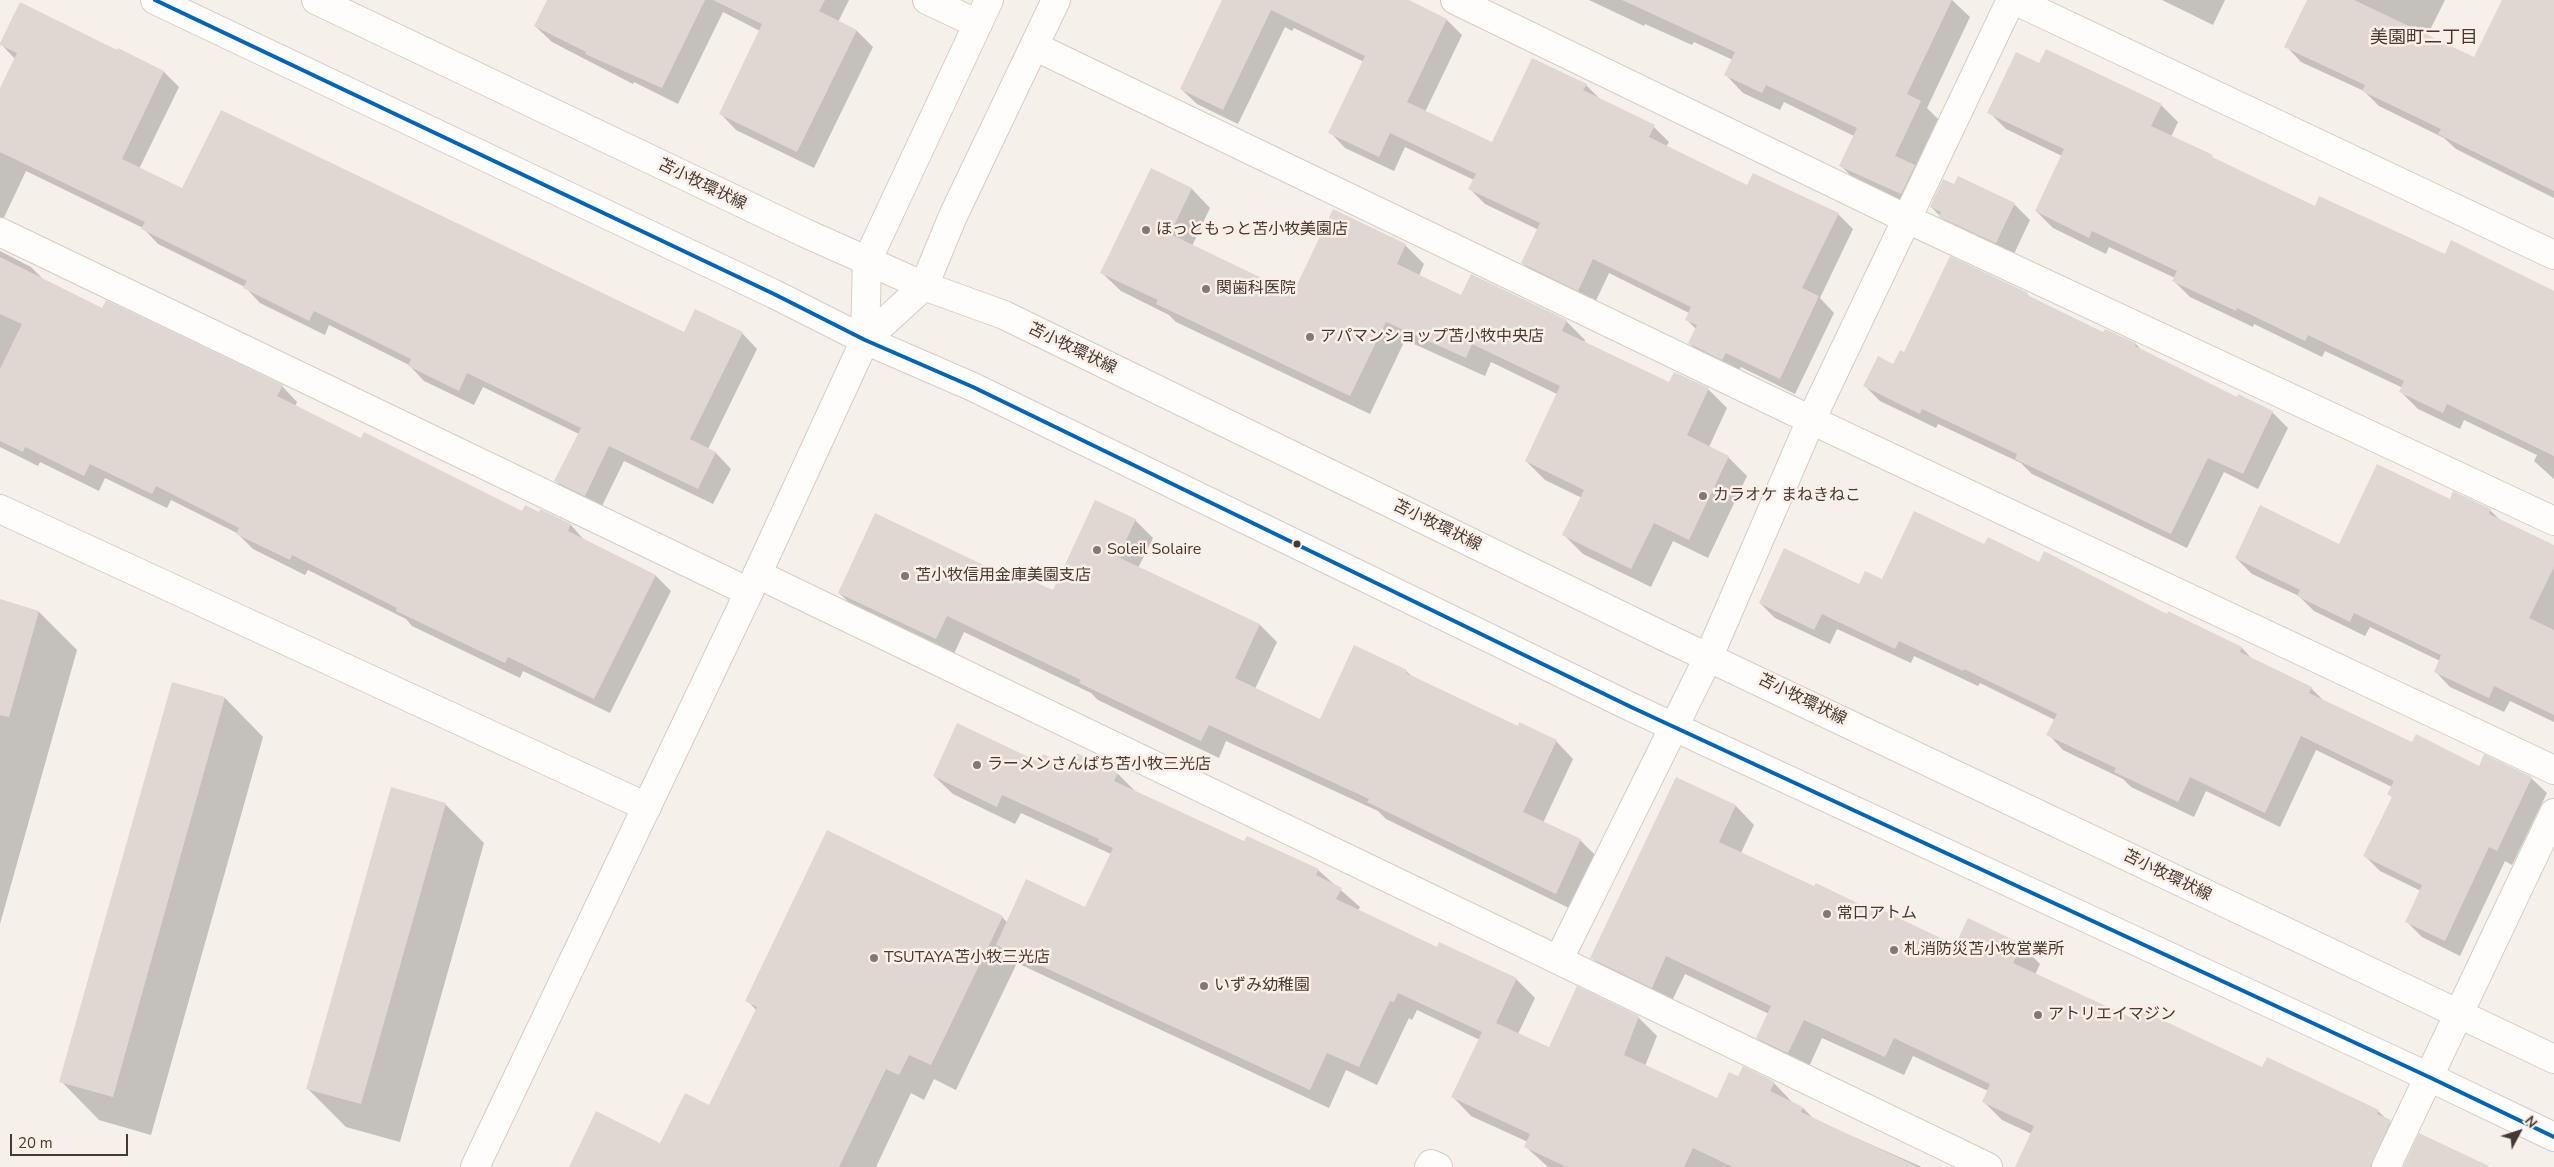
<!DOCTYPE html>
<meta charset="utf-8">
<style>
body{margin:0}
#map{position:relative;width:2554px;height:1167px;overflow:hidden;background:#f6f0eb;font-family:"Nunito Sans",sans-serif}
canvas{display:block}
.north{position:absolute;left:2494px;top:1107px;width:50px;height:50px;-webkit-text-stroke:4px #fbefe7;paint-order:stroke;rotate:50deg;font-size:14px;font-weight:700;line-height:20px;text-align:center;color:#453931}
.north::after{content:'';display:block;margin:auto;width:18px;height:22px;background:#453931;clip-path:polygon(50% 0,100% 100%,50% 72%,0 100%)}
.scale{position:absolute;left:10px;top:1134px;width:118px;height:22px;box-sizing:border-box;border:2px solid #453931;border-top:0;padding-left:6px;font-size:15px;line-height:18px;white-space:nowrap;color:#453931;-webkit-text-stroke:4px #fbefe7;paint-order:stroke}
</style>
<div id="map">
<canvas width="2554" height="1167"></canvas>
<div class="north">N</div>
<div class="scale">20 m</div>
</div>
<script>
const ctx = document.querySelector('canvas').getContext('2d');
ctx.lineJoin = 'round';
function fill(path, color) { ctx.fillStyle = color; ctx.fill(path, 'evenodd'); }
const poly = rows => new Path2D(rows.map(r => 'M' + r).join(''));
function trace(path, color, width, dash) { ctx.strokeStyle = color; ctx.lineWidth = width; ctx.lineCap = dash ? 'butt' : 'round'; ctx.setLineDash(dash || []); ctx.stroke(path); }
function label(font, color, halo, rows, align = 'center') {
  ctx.font = font + ' "Nunito Sans","Noto Sans JP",sans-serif'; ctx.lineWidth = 5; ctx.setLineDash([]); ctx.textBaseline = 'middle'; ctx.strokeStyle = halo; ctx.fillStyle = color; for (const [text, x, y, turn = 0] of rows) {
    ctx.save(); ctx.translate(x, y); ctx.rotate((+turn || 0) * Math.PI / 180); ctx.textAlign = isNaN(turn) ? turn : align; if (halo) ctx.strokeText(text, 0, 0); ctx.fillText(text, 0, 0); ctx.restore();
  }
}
fill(poly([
 [548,0,849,0,838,22,857,31,873,47,814,168,736,130,720,113,760,31,723,12,678,104,634,82,633,84,552,42,535,26],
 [1224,0,1407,0,1447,20,1462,35,1425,112,1492,144,1586,85,1602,101,1654,127,1669,142,1666,147,1748,186,1838,214,1853,229,1820,298,1834,313,1795,394,1741,367,1738,374,1705,358,1689,343,1696,329,1686,319,1689,313,1609,273,1594,305,1538,278,1522,263,1539,230,1485,204,1470,189,1474,180,1405,147,1394,171,1345,148,1330,132,1364,62,1294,28,1292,31,1285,27,1238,124,1197,104,1181,89],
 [1589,0,1952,0,1970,17,1927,108,1939,120,1915,168,1932,184,1920,211,1858,183,1840,165,1854,136,1784,102,1780,110,1743,93,1726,75,1733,60,1694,42,1692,45,1645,24,1644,26],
 [2162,0,2225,0,2213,25],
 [2308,0,2445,0,2427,36,2475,59,2503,0,2554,0,2554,198,2456,149,2444,138,2379,106,2364,91,2301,62,2286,46],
 [1,44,117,52,164,72,179,87,139,169,183,190,684,333,742,333,757,349,708,449,716,453,731,469,713,504,624,461,600,510,571,496,556,481,579,434,483,387,474,405,424,381,409,365,329,325,325,335,260,303,245,287,158,244,143,228,26,171,0,226,0,91,15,59],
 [2040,65,2161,105,2178,122,2171,137,2315,208,2445,255,2452,242,2554,291,2554,479,2534,461,2537,455,2464,420,2460,429,2418,409,2401,392,2403,388,2325,351,2322,357,2254,324,2253,327,2190,297,2173,280,2175,278,2109,247,2106,254,2053,228,2036,211,2062,156,2006,129,1989,112],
 [1151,170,1192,189,1210,208,1192,246,1269,283,1294,292,1405,245,1424,264,1419,276,1461,296,1566,321,1585,340,1584,343,1670,384,1708,389,1727,408,1709,447,1728,457,1747,476,1708,558,1673,541,1651,587,1583,554,1564,535,1582,498,1545,480,1526,461,1557,394,1491,362,1485,376,1405,340,1370,414,1176,322,1169,315,1121,291,1102,273],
 [2014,204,2030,220,2012,258,1956,232,1931,207],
 [0,251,31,267,45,281,103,309,282,386,297,402,295,407,361,440,522,513,539,514,541,511,571,525,585,541,656,576,671,591,610,713,523,671,520,678,412,626,406,619,308,570,305,575,253,549,237,533,171,500,167,508,105,478,99,491,40,462,38,466,0,447],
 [2027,294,2032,299,2104,334,2136,344,2143,352,2238,398,2272,412,2288,428,2258,489,2224,472,2187,548,2032,474,2021,463,1938,424,1936,428,1880,401,1865,386,1894,366,1905,354],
 [2450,501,2490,510,2500,520,2554,546,2554,722,2510,701,2504,712,2450,687,2435,671,2440,661,2370,627,2365,636,2314,611,2299,596,2252,574,2236,558,2339,546],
 [1135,520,1153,538,1138,568,1260,625,1277,642,1255,689,1321,720,1406,671,1414,678,1518,728,1556,741,1573,759,1543,823,1580,840,1598,858,1573,910,1386,819,1378,811,1226,741,1219,758,1098,700,1091,693,964,632,953,656,857,610,839,593,1022,584,1053,592],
 [1985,546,2040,564,2167,616,2169,613,2242,648,2253,660,2311,688,2326,703,2412,744,2479,767,2531,778,2547,793,2512,865,2505,861,2460,956,2422,937,2406,921,2421,891,2380,871,2365,856,2393,798,2389,794,2392,787,2316,750,2280,827,2206,791,2194,817,2131,787,2123,779,2063,750,2048,734,2055,720,1980,683,1978,686,1914,656,1911,663,1837,629,1830,644,1775,618,1760,603,1882,581],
 [0,601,39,612,77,650,0,924],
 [172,684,225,698,263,737,151,1135,99,1120,61,1081],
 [1040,763,1118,774,1136,792,1245,843,1318,870,1360,907,1358,911,1438,949,1516,979,1535,998,1518,1034,1549,1049,1638,1017,1657,1036,1645,1066,1717,1100,1739,1077,1774,1083,1792,1102,1803,1108,1815,1120,1922,1167,1548,1167,1526,1147,1528,1142,1471,1116,1453,1097,1480,1040,1417,1010,1412,1020,1409,1018,1377,1085,1346,1070,1329,1108,1017,963,956,1090,934,1079,924,1100,911,1093,876,1167,578,1167,661,1144,709,1106,757,1011,747,1000,1002,917,1008,923,1085,908,1111,854,1021,813,1015,824,953,794,934,776],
 [1677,779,1736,806,1754,825,1741,853,1815,888,1956,946,2021,945,2040,964,2035,975,2135,1021,2378,1111,2409,1140,2396,1167,2016,1167,2032,1134,2002,1120,1983,1101,1988,1091,1913,1056,1904,1075,1822,1038,1807,1071,1776,1056,1757,1038,1769,1014,1685,974,1670,1005,1611,976,1592,958],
 [445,804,484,843,400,1142,346,1127,307,1088]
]), '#0003');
fill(poly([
 [547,0,705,0,662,88,585,54,586,52,534,26],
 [713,0,825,0,819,11,857,30,797,152,719,114,762,24],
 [1222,0,1409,0,1447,19,1407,102,1492,142,1532,58,1587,84,1583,90,1655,125,1649,137,1747,185,1753,173,1839,213,1802,288,1819,296,1780,379,1726,353,1722,360,1688,343,1697,325,1685,320,1691,307,1593,259,1578,291,1521,263,1540,223,1468,189,1476,174,1390,133,1379,157,1328,133,1365,56,1271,10,1223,110,1180,89],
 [1622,0,1952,0,1907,94,1921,101,1895,156,1915,165,1901,194,1839,166,1857,128,1766,85,1762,93,1724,75,1735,52],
 [2307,0,2354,0,2474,57,2502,0,2554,0,2554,191,2438,134,2441,129,2362,91,2365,85,2284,47],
 [20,2,117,50,118,48,164,71,122,159,182,188,221,110,684,332,695,309,743,332,690,439,716,452,698,489,609,446,585,496,554,481,581,428,467,373,459,391,408,366,411,359,314,311,309,321,243,288,247,281,141,229,145,222,0,152,0,88,17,53,0,45,0,43],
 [2046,49,2162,104,2151,126,2213,155,2212,157,2315,206,2319,196,2445,254,2451,240,2554,291,2554,456,2447,404,2443,413,2399,392,2404,381,2308,335,2305,341,2237,308,2236,311,2172,281,2177,271,2092,231,2089,238,2035,211,2064,149,1987,113,2016,52,2039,63],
 [1151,168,1192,188,1170,234,1268,281,1269,279,1294,291,1333,209,1406,244,1397,264,1461,295,1471,274,1567,320,1562,331,1669,382,1674,372,1709,388,1687,435,1729,456,1689,540,1654,523,1631,569,1562,535,1584,490,1525,461,1560,386,1472,344,1466,358,1386,322,1350,396,1156,304,1158,300,1100,273],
 [1958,176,2015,203,1996,243,1939,217,1941,212,1930,207,1943,179,1954,184],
 [1950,256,2028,293,2027,295,2103,332,2105,329,2136,343,2135,346,2237,397,2238,394,2273,411,2243,474,2208,458,2171,534,2015,459,2017,454,1922,409,1920,414,1863,386,1878,356,1893,364,1900,350,1904,352],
 [0,257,102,308,106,300,283,385,277,396,361,438,364,432,522,511,525,505,539,512,540,509,571,524,568,531,656,575,594,699,508,657,505,663,396,611,397,608,292,555,290,560,236,534,239,528,156,486,152,494,90,464,84,476,25,447,23,452,0,441,0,369,22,324,0,314],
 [2377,464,2450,499,2453,491,2491,509,2489,514,2554,545,2554,567,2529,618,2554,630,2554,715,2494,686,2489,698,2434,672,2441,655,2354,613,2350,622,2297,596,2300,590,2235,558,2260,505,2339,544],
 [1095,500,1136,519,1118,557,1260,624,1235,678,1320,719,1354,645,1407,670,1406,673,1518,726,1519,722,1557,740,1523,812,1581,839,1556,894,1367,802,1369,799,1209,725,1201,741,1079,683,1081,680,947,616,936,639,838,593,875,513,1021,583,1024,577,1053,590],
 [1914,511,1984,544,1988,537,2039,562,2044,551,2167,614,2168,611,2242,647,2240,652,2312,687,2309,693,2412,742,2416,734,2479,766,2484,754,2532,777,2497,851,2489,847,2445,941,2405,922,2422,885,2363,856,2392,797,2387,794,2394,781,2301,736,2265,813,2190,777,2178,802,2114,772,2116,768,2046,735,2057,714,1964,669,1963,671,1899,641,1895,649,1822,614,1814,630,1759,603,1784,548,1859,584,1865,571,1882,579],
 [0,599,39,611,9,717,0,715],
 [172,682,225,697,113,1097,59,1082],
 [957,723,1039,762,1043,754,1071,767,1077,753,1118,773,1114,781,1244,841,1247,836,1319,869,1316,875,1342,888,1336,899,1437,947,1439,942,1517,978,1496,1023,1549,1047,1577,986,1639,1016,1624,1055,1717,1098,1729,1072,1738,1076,1743,1066,1775,1082,1770,1091,1803,1107,1801,1112,1918,1167,1733,1167,1693,1148,1684,1167,1567,1167,1524,1147,1530,1134,1451,1097,1482,1032,1398,993,1394,1002,1390,1001,1359,1067,1327,1053,1310,1090,996,945,1026,879,1085,907,1113,848,1098,841,1099,839,1002,795,997,807,933,776],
 [1676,777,1736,805,1719,842,1814,886,1816,883,1874,911,1876,907,1955,945,1968,918,2022,944,2013,963,2134,1019,2139,1009,2262,1067,2267,1057,2379,1110,2377,1114,2391,1120,2371,1167,2015,1167,2034,1126,1982,1102,1990,1084,1894,1038,1885,1057,1804,1020,1788,1053,1756,1038,1771,1006,1666,956,1652,988,1590,958],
 [391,787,446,803,361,1104,306,1089],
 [827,830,1003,916,931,1065,909,1055,899,1075,886,1069,839,1167,569,1167,596,1111,660,1143,685,1093,709,1105,757,1007,745,1001],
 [2419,1133,2491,1167,2403,1167]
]), '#e1d7d2');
const minor = poly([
 [927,0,978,24],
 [1455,0,1905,218,2554,521],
 [2014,0,2554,255],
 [1034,46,1811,420,2554,770],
 [0,232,749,592],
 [865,340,867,261,989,0],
 [0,509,647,807],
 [757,574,1988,1167],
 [1559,959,1709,656,1811,420,2011,0],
 [475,1167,749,592,865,340,924,286,953,216,1056,0],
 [1429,1167,1431,1164,1438,1167],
 [2386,1167,2554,813]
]);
const major = poly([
 [155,0,774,294,865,340,973,387,1631,707,2429,1077,2554,1137],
 [316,0,805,233,924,286,1004,315,1665,637,2554,1059]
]);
trace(minor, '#d5ccc6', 30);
trace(major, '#d5ccc6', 30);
trace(minor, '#fefdfc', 28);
trace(major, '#fefdfc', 28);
trace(poly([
 [155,0,774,294,865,340,973,387,1631,707,2429,1077,2554,1137]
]), '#0065bd', 4);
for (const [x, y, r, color] of [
 [1146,230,5,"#837972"],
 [1206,289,5,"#837972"],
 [1310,337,5,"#837972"],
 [1703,496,5,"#837972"],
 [1297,544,4.5,"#453931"],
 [1097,550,5,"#837972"],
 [905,576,5,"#837972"],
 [977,765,5,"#837972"],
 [1827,914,5,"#837972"],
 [1894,950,5,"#837972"],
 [874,958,5,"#837972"],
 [1204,986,5,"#837972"],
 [2038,1015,5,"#837972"]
]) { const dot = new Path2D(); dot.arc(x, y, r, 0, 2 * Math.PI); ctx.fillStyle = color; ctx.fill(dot); trace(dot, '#fbefe7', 2); }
label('16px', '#453931', '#fbefe7', [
 ["苫小牧環状線",702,185,26],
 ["苫小牧環状線",1072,349,26],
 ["苫小牧環状線",1437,526,26],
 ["苫小牧環状線",1802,700,26],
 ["苫小牧環状線",2167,876,26]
]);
label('16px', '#453931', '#fbefe7', [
 ["ほっともっと苫小牧美園店",1156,230],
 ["関歯科医院",1216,289],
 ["アパマンショップ苫小牧中央店",1320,337],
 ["カラオケ まねきねこ",1713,496],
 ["Soleil Solaire",1107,550],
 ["苫小牧信用金庫美園支店",915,576],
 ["ラーメンさんぱち苫小牧三光店",987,765],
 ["常口アトム",1837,914],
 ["札消防災苫小牧営業所",1904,950],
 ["TSUTAYA苫小牧三光店",884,958],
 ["いずみ幼稚園",1214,986],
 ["アトリエイマジン",2048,1015]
], 'left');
label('18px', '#453931', '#fbefe7', [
 ["美園町二丁目",2424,39]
]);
</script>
